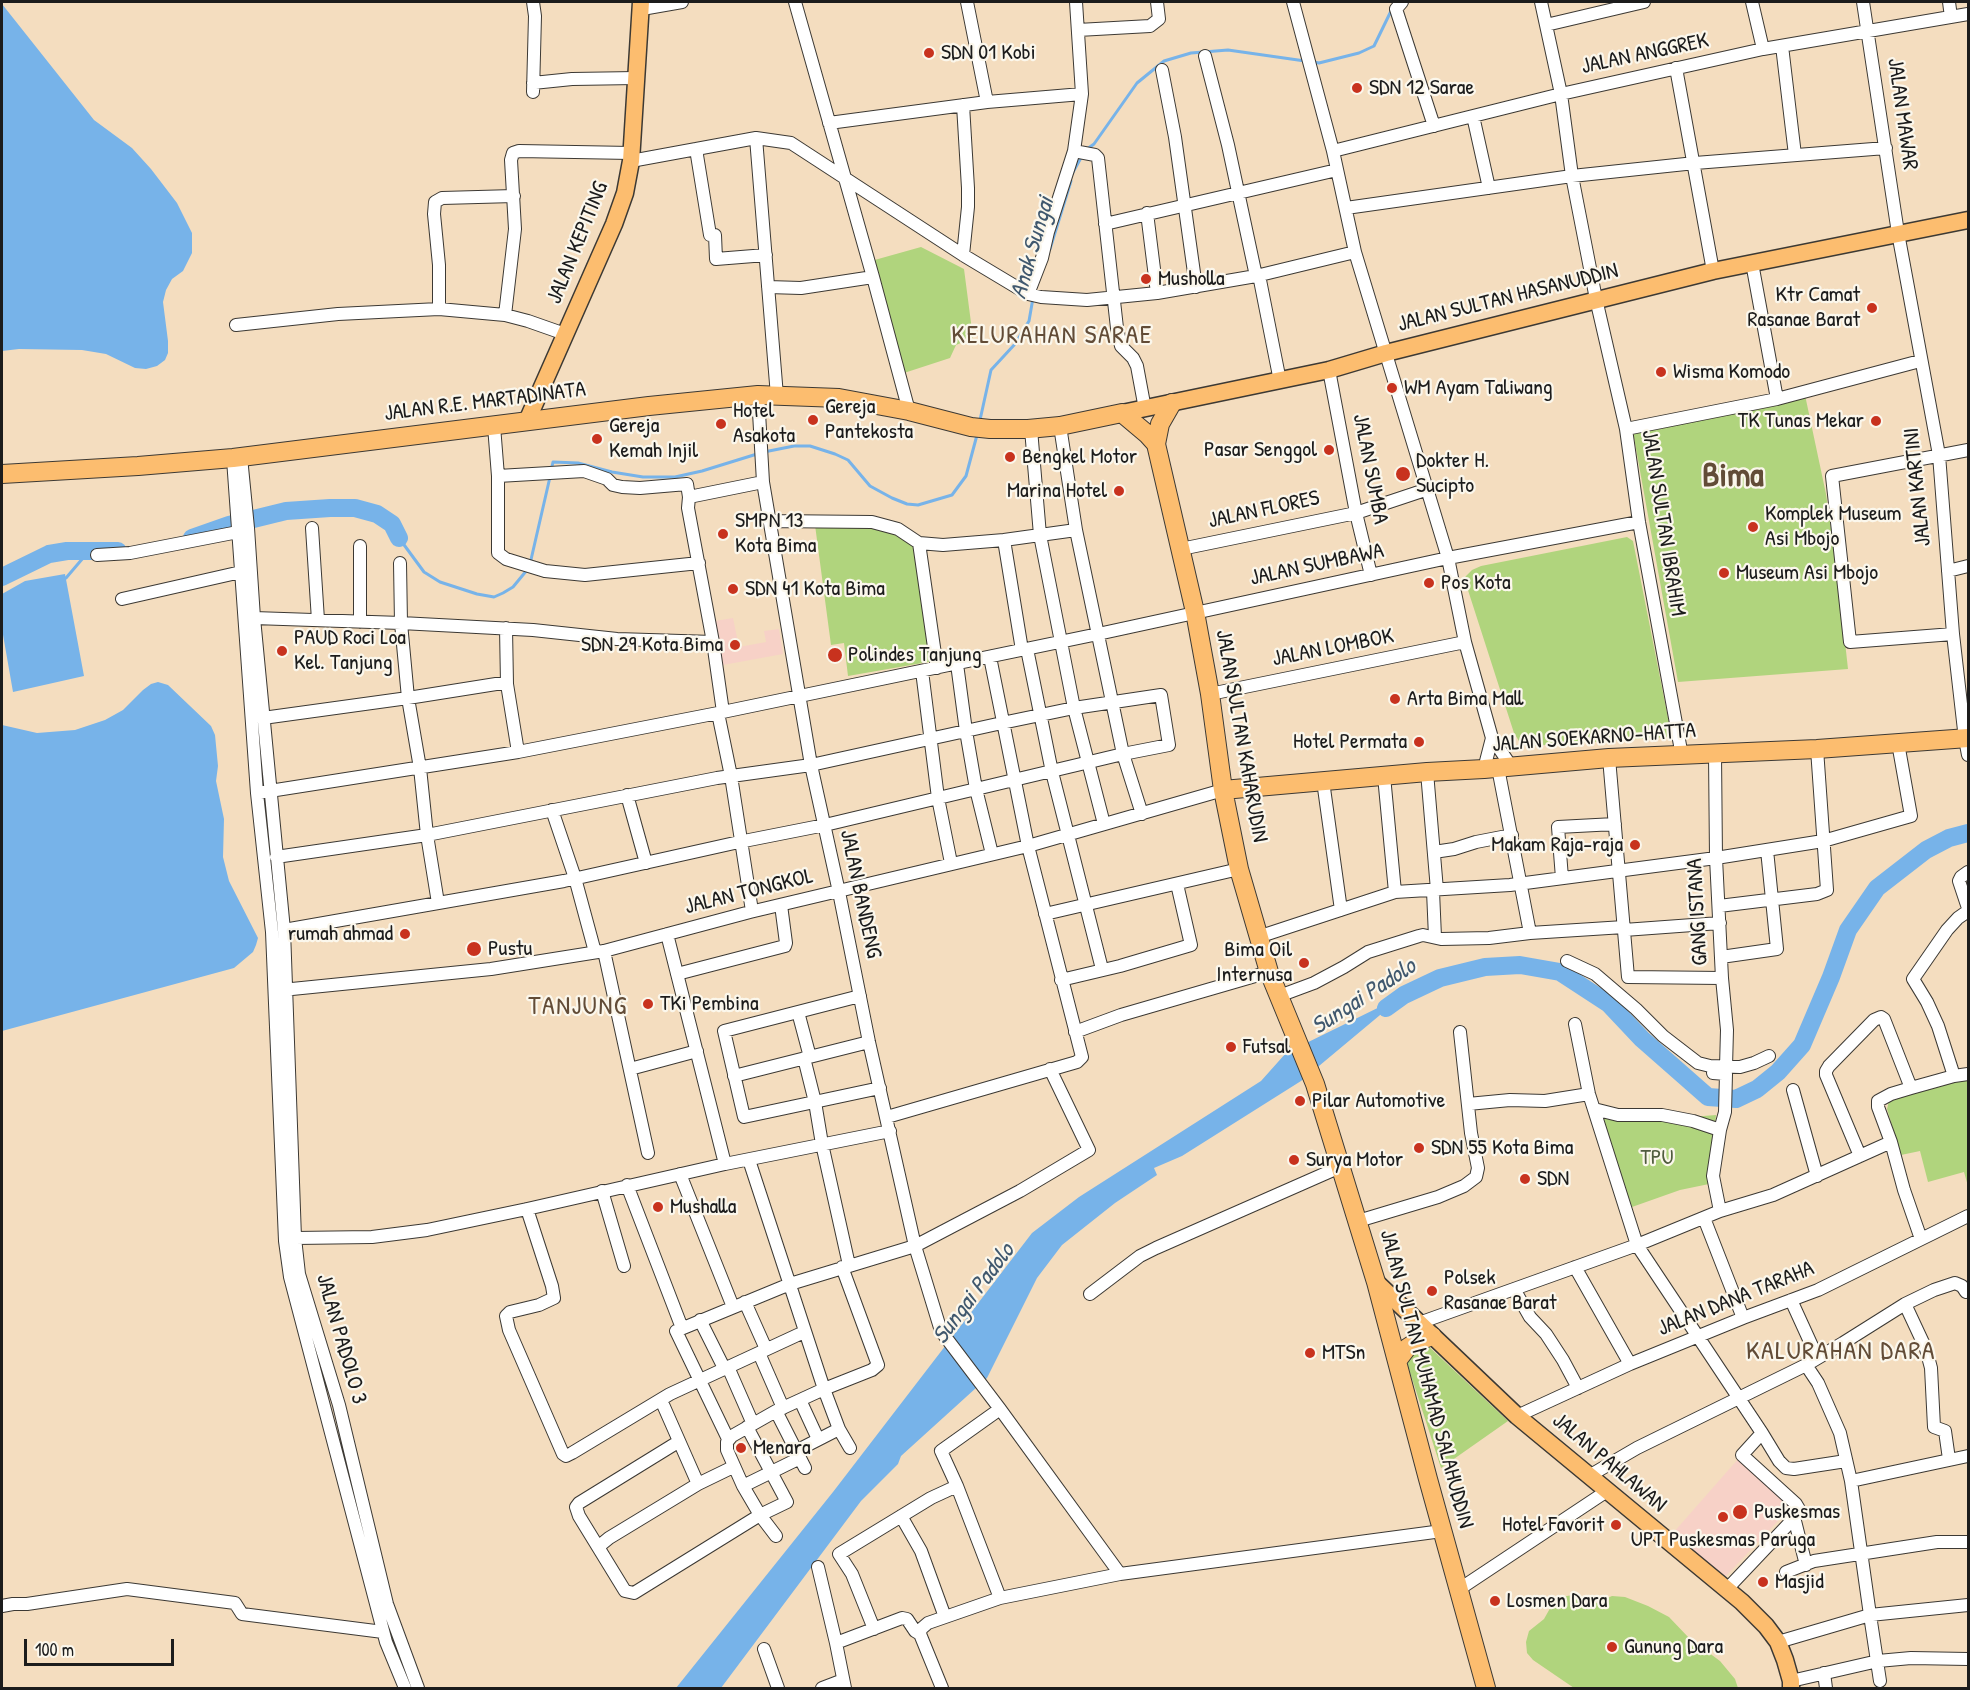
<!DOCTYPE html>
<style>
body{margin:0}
#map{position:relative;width:1970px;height:1690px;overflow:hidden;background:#f4ddbf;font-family:"Patrick Hand",sans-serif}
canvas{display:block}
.frame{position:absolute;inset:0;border:3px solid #1c1c1c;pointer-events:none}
.scale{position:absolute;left:24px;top:1639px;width:150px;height:27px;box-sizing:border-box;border:3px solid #1c1c1c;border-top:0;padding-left:8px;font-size:18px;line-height:21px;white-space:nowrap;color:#1c1c1c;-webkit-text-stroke:4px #fbf7ec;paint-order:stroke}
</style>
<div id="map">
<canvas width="1970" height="1690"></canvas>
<div class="frame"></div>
<div class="scale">100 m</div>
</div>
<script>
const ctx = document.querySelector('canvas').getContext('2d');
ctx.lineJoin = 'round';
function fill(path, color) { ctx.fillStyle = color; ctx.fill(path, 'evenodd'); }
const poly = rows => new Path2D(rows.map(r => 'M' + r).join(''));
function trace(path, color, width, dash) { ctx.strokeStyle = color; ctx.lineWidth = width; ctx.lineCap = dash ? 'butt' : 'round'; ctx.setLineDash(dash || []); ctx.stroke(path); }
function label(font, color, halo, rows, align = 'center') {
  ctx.font = font + ' "Patrick Hand",sans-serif'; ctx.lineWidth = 4.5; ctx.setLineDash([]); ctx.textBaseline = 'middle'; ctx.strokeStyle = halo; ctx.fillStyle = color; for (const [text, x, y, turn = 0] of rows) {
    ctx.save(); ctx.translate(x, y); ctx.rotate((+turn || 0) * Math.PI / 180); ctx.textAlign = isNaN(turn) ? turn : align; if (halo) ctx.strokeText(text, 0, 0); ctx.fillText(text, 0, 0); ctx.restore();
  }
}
fill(poly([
 [733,618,739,647,766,642,764,631,779,629,783,654,723,665,715,621],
 [1739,1458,1793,1505,1725,1577,1673,1533]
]), '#f7d1c7');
fill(poly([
 [921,247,964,269,973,338,956,345,950,358,904,373,871,261],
 [1805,395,1826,494,1837,570,1848,669,1678,682,1633,432],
 [815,525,871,526,893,531,915,547,934,661,848,676,844,643,831,645],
 [1627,537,1633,541,1669,723,1668,737,1531,746,1519,741,1514,733,1466,584,1465,577,1472,570,1481,566],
 [1968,1077,1968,1186,1964,1172,1928,1182,1920,1151,1901,1155,1887,1109,1889,1101],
 [1600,1115,1653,1120,1716,1115,1709,1184,1680,1190,1632,1207],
 [1425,1343,1508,1421,1441,1468,1405,1357],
 [1573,1595,1594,1604,1612,1596,1625,1597,1648,1606,1669,1617,1689,1638,1720,1661,1735,1679,1738,1688,1574,1688,1533,1660,1527,1653,1526,1642,1529,1631,1544,1619,1553,1603,1561,1597]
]), '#b0d47d');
fill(poly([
 [2,4,94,120,132,148,151,169,177,203,192,233,192,253,183,271,172,279,166,290,163,302,168,341,168,353,165,360,157,366,146,369,135,368,106,354,82,350,19,349,2,351],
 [65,574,84,676,13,692,2,629,2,594,25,581],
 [158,682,168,685,211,726,215,735,218,766,216,781,224,819,223,857,229,881,258,938,256,945,253,952,234,968,2,1031,2,725,37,733,75,730,105,720,123,710,143,690,151,684],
 [1404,995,1301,1081,1182,1156,1154,1168,1157,1175,1115,1203,1062,1245,1037,1278,987,1378,901,1456,898,1464,861,1501,721,1688,676,1688,833,1492,1032,1233,1079,1197,1261,1081,1286,1053]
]), '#77b3e9');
trace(poly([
 [1314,62,1319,63,1359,53,1374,46,1392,9],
 [1087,149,1094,144,1137,83,1164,61,1191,53,1228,50,1305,61],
 [1072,174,1082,156],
 [1050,249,1071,181],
 [980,420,991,370,1015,344,1029,321,1033,298],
 [764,452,794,446,810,446,835,454,848,460,870,486,892,498,907,504,918,505,952,495,966,476,977,435],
 [551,471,553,462,578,463,612,472,643,477,675,477,702,471,757,454],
 [399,538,424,572,440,582,477,594,494,597,503,593,513,587,527,570],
 [530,564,550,477],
 [66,578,89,551]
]), '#77b3e9', 3);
trace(poly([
 [192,538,229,525,286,511,330,508,355,508,377,514,392,524,399,538],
 [2,577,49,554,67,551,118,551],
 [1386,1008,1404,995,1440,978,1485,967,1520,965,1560,972,1609,1004,1642,1039,1708,1097,1736,1099,1757,1089,1778,1072,1802,1045,1831,977,1848,930,1877,888,1926,850,1949,838,1968,833]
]), '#77b3e9', 18);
const minor = poly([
 [533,2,535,16,533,92],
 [795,2,873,277,909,411],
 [967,2,987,102],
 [1293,2,1333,151,1355,252,1448,558,1465,642,1492,738,1484,769],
 [1402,2,1396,9,1434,126],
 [1541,2,1561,94,1572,176,1596,299,1626,429,1639,522,1682,756],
 [1752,2,1763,49],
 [1863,2,1898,233,1939,455,1953,634,1965,739,1968,755],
 [1949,2,1951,17],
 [642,9,682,2],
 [1546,25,1644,2],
 [1078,30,1150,26,1159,19,1157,2],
 [1782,46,1795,155],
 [1205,56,1228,145,1256,276],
 [1676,68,1713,271],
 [1162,70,1175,137,1196,287],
 [533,83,572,79,636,78],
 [963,105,968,188,968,207,963,255],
 [1473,116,1489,188],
 [829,123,987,102,1082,94],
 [756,138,777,396],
 [696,149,710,235,715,235,716,259,766,255],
 [1074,151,1095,155,1098,158,1117,328,1121,346,1133,358,1137,366,1145,409],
 [1333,151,1561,94,1763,49,1968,14],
 [631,161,756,138,791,143,963,255,1028,294,1041,297,1087,300,1157,293,1256,276,1355,252],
 [1346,208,1572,176,1695,163,1886,148],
 [1147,213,1157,293],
 [1105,224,1337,170],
 [1752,263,1777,399],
 [1259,275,1280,381],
 [768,287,801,288,873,277],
 [1028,294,1042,258,1048,232,1074,151,1082,94,1076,2],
 [439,309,439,265,434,214,435,202,442,198,514,196],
 [505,315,515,229,511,160,513,153,519,151,631,153],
 [236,325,338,314,439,309,505,315,528,321,565,334],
 [1329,370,1356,513,1371,575],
 [758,395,763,482,811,765,839,892,869,1042,915,1246,941,1331,1000,1409,1120,1574,1442,1531],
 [494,426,498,476,498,553,506,559,545,571,585,575,699,563],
 [1060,426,1076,530],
 [1031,429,1040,535,1076,530,1123,754,1142,814],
 [1626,429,1777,399,1920,361],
 [241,457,248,528,254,618,284,930,295,1238,299,1274,339,1405,387,1604,418,1688],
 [233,459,257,793,272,932,285,1241,290,1277,375,1600,386,1642,405,1688],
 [498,476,584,471,607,479,613,485,622,487,640,488,687,484,689,497,763,482],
 [689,497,688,508,713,642],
 [769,521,872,522,898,529,919,543,937,668],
 [312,528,318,620],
 [1004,540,1040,535,1074,708,1104,824],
 [919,543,943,545,1004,540,1022,650],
 [360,546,360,622],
 [1181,549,1356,513,1428,489],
 [97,555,130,553,238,532],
 [400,563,401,623,408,698,420,768,427,835,438,903],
 [1948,571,1968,566],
 [122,599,241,572],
 [254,618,401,623,533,630,617,639,713,642,723,712],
 [506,628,507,684,518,752],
 [1953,634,1850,642,1832,476,1968,450],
 [1027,649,1052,772,1102,969],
 [957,664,966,731,976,789,992,854],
 [922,671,938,798,951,863],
 [1210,694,1465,642],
 [718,713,731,776,752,911],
 [263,718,408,698,496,684,507,684],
 [1492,738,1511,766],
 [1715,754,1716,858,1722,978,1727,1030,1726,1067],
 [1609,758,1628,977,1722,978],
 [1498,768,1530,933],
 [1427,772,1437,890],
 [1384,776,1395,892],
 [1323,781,1341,910],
 [257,793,518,752,718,713,1098,634,1448,558,1639,522],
 [627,795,646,863],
 [552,810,575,878,595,952],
 [1434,852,1454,849,1476,842,1512,835],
 [276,857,427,835,717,778,811,765,1002,723,1074,708,1161,695,1169,745,1123,754,825,825,739,842,564,881,284,930],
 [1968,872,1961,877,1959,881,1968,908],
 [1562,878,1558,827,1615,824],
 [1433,891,1435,937],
 [1719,906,1817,894,1827,890,1817,749],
 [1045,914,1239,869],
 [1624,930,1720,923],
 [667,934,725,1164],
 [1258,937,1395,892,1510,885,1716,858,1823,841,1911,816,1898,743],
 [604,951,648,1153],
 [1721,957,1777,949,1767,850],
 [1567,961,1595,974,1636,1009,1663,1036,1698,1063,1710,1066,1740,1067,1754,1063,1769,1056],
 [677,974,785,946,786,943,781,905],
 [1061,980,1120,966,1191,945,1177,884],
 [282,990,491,969,604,951,750,912,1028,846,1223,790],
 [860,996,724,1031,744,1117,880,1088],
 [1279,996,1314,983,1344,967,1368,952,1419,936,1423,935,1441,939,1489,938,1530,933,1624,927],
 [798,1012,810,1057],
 [1575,1024,1589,1094,1637,1245,1762,1433,1742,1455,1796,1504,1799,1509,1798,1514,1727,1589],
 [1075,1032,1121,1015,1269,972],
 [804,1058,815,1102,822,1144,849,1265],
 [630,1069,697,1051],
 [1713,1073,1726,1074,1725,1112,1720,1130,1713,1176,1720,1211],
 [734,1076,869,1042],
 [1954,1076,1938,1026,1927,1002,1913,979,1947,930,1958,918,1968,911],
 [1793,1090,1817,1176],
 [1468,1104,1510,1100,1545,1101,1589,1094],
 [1594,1109,1618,1115,1662,1115,1693,1121,1720,1130],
 [887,1117,1077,1062,1082,1057,1028,846,990,657],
 [1891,1142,1904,1190,1921,1239],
 [1860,1156,1826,1075,1826,1071,1829,1066,1874,1020,1881,1017,1884,1019,1911,1088],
 [749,1160,824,1389,776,1411,732,1436,727,1442,727,1450,743,1486,760,1515,776,1536],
 [680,1174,733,1307],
 [627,1185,682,1328],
 [602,1191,624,1266],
 [527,1209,552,1286,554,1298,539,1305,510,1312,506,1316,509,1330,563,1454,566,1456,572,1453,670,1394,804,1332],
 [1704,1218,1743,1318],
 [1358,1221,1438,1197,1464,1186,1476,1177,1478,1168,1471,1133,1460,1032],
 [295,1238,372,1237,427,1230,527,1209,725,1164,890,1131],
 [842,1267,878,1365,872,1370,824,1389,839,1429,850,1448],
 [1575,1267,1630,1364],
 [1514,1289,1530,1317,1546,1334,1563,1360,1578,1388],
 [1090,1294,1140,1256,1156,1248,1340,1167],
 [1791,1300,1817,1357],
 [745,1302,766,1349],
 [1905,1304,1926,1349,1931,1368,1934,1427,1945,1431,1949,1459],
 [700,1320,724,1368],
 [1419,1323,1637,1245,1720,1211,1773,1195,1891,1142,1878,1107,1878,1101,1891,1094,1911,1088,1954,1076,1968,1074],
 [759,1353,783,1408],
 [728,1367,753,1424],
 [661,1400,698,1484],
 [800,1400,818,1439],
 [776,1411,805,1468],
 [1517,1416,1630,1364,1743,1318,1818,1290,1968,1216],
 [1762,1433,1779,1461,1786,1468,1794,1469,1846,1461],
 [728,1439,676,1331,790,1284,915,1246,1020,1191,1089,1150,1050,1069],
 [678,1442,579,1503,576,1507,579,1516,625,1591,634,1593,760,1515,787,1502,747,1427],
 [796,1451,839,1429],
 [1589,1476,1637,1448,1806,1365,1843,1343,1905,1304,1934,1290,1955,1283,1962,1286,1966,1292,1968,1291],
 [1851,1481,1968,1456],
 [743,1486,800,1458],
 [901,1516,921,1551,945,1617],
 [1794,1517,1806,1565],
 [598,1547,609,1538,698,1484,733,1467],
 [818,1567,836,1643],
 [1786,1572,1814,1561,1937,1542,1968,1542],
 [1458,1590,1607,1491],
 [1000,1598,957,1486,941,1451,1000,1409],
 [2,1606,13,1604,27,1604,127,1589,235,1603,242,1614,383,1632],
 [874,1629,852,1574,839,1554,931,1498,957,1486],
 [1778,1642,1870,1615,1851,1481,1840,1433,1818,1383,1806,1365],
 [764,1649,778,1688],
 [1824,1673,1826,1688],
 [1791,1681,1878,1661,1911,1658,1968,1659],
 [1880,1681,1870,1615,1968,1605],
 [822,1688,843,1680],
 [845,1688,836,1643,902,1618,907,1619,915,1631,920,1634],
 [942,1688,920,1634,921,1629,928,1623,1000,1598,1120,1574]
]);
const major = poly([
 [1122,413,1329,370,1386,353,1713,271,1968,220],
 [527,421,614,224,625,193,631,161,641,2],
 [1376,1282,1517,1416,1742,1602,1766,1626,1778,1642,1785,1660,1791,1681,1791,1688]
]);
const highway = poly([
 [1172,403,1160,424,1156,444,1195,612,1210,694,1223,790,1239,869,1269,972,1315,1084,1376,1282,1428,1479,1486,1688],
 [2,474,138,466,233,458,649,406,758,395,839,398,909,411,971,427,990,429,1028,429,1060,426,1122,413,1147,434,1156,444],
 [1223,790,1427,772,1484,769,1609,758,1817,749,1968,738],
 [1397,1361,1407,1348,1416,1342,1432,1336]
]);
trace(minor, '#3c3934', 14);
trace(major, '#3c3934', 19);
trace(highway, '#3c3934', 20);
trace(minor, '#fff', 12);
trace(major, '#fcbd6f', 16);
trace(highway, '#fcbd6f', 18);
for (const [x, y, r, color] of [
 [929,53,6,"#c8321e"],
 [1357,88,6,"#c8321e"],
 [1146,279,6,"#c8321e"],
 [1872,308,6,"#c8321e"],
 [1661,372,6,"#c8321e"],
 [1392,388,6,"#c8321e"],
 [813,420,6,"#c8321e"],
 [1876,421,6,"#c8321e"],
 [721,424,6,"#c8321e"],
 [597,439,6,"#c8321e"],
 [1329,450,6,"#c8321e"],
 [1010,457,6,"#c8321e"],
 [1403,474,8,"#c8321e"],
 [1119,491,6,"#c8321e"],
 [1753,527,6,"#c8321e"],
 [723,534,6,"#c8321e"],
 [1724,573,6,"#c8321e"],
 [1429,583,6,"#c8321e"],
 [733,589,6,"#c8321e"],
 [735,645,6,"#c8321e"],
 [282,651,6,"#c8321e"],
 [835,655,8,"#c8321e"],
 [1395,699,6,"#c8321e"],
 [1419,742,6,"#c8321e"],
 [1635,845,6,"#c8321e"],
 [405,934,6,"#c8321e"],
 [474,949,8,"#c8321e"],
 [1304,963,6,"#c8321e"],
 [648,1004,6,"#c8321e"],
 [1231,1047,6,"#c8321e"],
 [1300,1101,6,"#c8321e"],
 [1419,1148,6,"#c8321e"],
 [1294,1160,6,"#c8321e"],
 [1525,1179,6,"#c8321e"],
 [658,1207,6,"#c8321e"],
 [1432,1291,6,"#c8321e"],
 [1310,1353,6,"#c8321e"],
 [741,1448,6,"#c8321e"],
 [1740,1512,8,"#c8321e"],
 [1723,1517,6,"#c8321e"],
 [1616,1525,6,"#c8321e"],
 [1763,1582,6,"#c8321e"],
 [1495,1601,6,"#c8321e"],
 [1612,1647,6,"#c8321e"]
]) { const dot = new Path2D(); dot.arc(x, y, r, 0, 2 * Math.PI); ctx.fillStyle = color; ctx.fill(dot); trace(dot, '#fbf7ec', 2); }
label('22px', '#1c1c1c', '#fbf7ec', [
 ["SDN 01 Kobi",941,53],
 ["SDN 12 Sarae",1369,88],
 ["Musholla",1158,279],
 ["Ktr Camat",1860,295,"right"],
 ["Rasanae Barat",1860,320,"right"],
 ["Wisma Komodo",1673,372],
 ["WM Ayam Taliwang",1404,388],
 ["Gereja",825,407],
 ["Pantekosta",825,432],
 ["Hotel",733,411],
 ["Asakota",733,436],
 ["TK Tunas Mekar",1864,421,"right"],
 ["Gereja",609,426],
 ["Kemah Injil",609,451],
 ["Pasar Senggol",1317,450,"right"],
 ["Bengkel Motor",1022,457],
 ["Dokter H.",1416,461],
 ["Sucipto",1416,486],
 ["Marina Hotel",1107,491,"right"],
 ["Komplek Museum",1765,514],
 ["Asi Mbojo",1765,539],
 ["SMPN 13",735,521],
 ["Kota Bima",735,546],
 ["Museum Asi Mbojo",1736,573],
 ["Pos Kota",1441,583],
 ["SDN 41 Kota Bima",745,589],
 ["PAUD Roci Loa",294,638],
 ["Kel. Tanjung",294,663],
 ["SDN 29 Kota Bima",723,645,"right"],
 ["Polindes Tanjung",848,655],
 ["Arta Bima Mall",1407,699],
 ["Hotel Permata",1407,742,"right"],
 ["Makam Raja-raja",1623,845,"right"],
 ["rumah ahmad",393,934,"right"],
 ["Pustu",488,949],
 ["Bima Oil",1292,950,"right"],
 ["Internusa",1292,975,"right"],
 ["TKi Pembina",660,1004],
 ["Futsal",1243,1047],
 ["Pilar Automotive",1312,1101],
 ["SDN 55 Kota Bima",1431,1148],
 ["Surya Motor",1306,1160],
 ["SDN",1537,1179],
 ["Mushalla",670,1207],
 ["Polsek",1444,1278],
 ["Rasanae Barat",1444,1303],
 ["MTSn",1322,1353],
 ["Menara",753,1448],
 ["Puskesmas",1754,1512],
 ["Hotel Favorit",1604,1525,"right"],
 ["UPT Puskesmas Paruga",1723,1540,"center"],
 ["Masjid",1775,1582],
 ["Losmen Dara",1507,1601],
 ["Gunung Dara",1624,1647]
], 'left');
label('22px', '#1c1c1c', '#fbf7ec', [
 ["JALAN ANGGREK",1645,54,-12],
 ["JALAN MAWAR",1902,114,82],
 ["JALAN KEPITING",578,243,-68],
 ["JALAN SULTAN HASANUDDIN",1508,298,-14],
 ["JALAN R.E. MARTADINATA",485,402,-7],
 ["JALAN SUMBA",1370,469,79],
 ["JALAN KARTINI",1918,487,-96],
 ["JALAN FLORES",1264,510,-12],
 ["JALAN SULTAN IBRAHIM",1663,523,81],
 ["JALAN SUMBAWA",1317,565,-12],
 ["JALAN LOMBOK",1333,648,-11],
 ["JALAN SULTAN KAHARUDIN",1241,736,80],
 ["JALAN SOEKARNO-HATTA",1594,738,-4],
 ["JALAN TONGKOL",749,892,-14],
 ["JALAN BANDENG",860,894,78],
 ["GANG ISTANA",1698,912,-93],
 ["JALAN DANA TARAHA",1736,1299,-22],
 ["JALAN PADOLO 3",341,1339,74],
 ["JALAN SULTAN MUHAMAD SALAHUDDIN",1426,1379,75],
 ["JALAN PAHLAWAN",1609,1463,40]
]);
label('22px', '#505c3e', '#fbf7ec', [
 ["TPU",1657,1158]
]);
label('italic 24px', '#40586e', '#fbf7ec', [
 ["Anak Sungai",1033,248,-74],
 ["Sungai Padolo",1364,997,-33],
 ["Sungai Padolo",974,1294,-53]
]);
ctx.letterSpacing = '1.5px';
label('26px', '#624c37', '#fbf7ec', [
 ["KELURAHAN SARAE",1052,336],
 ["TANJUNG",578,1007],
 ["KALURAHAN DARA",1841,1352]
]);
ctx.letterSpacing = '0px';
label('bold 34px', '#624c37', '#fbf7ec', [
 ["Bima",1733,477]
]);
</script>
